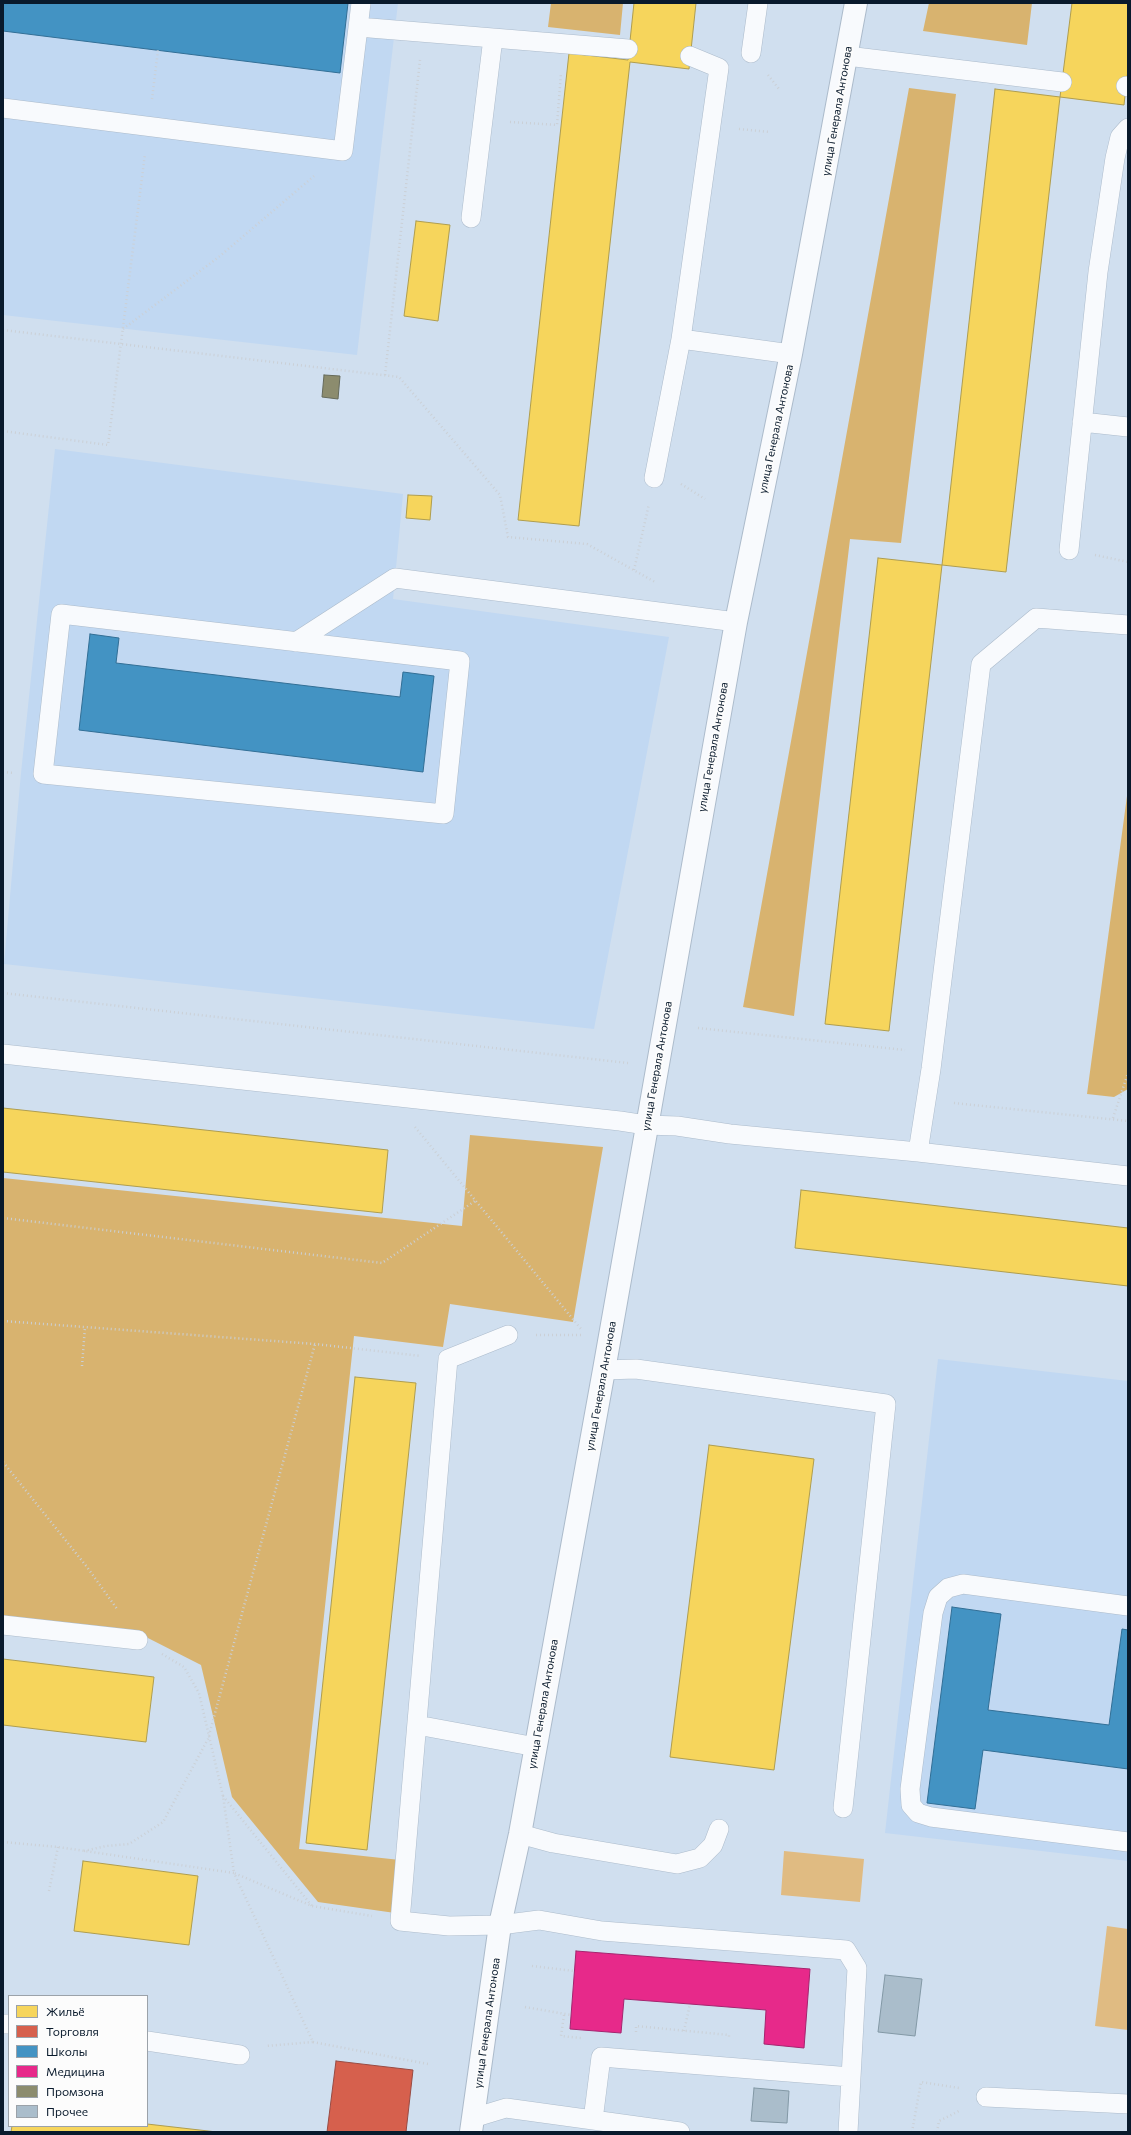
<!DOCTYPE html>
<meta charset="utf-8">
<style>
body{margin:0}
#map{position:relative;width:1131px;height:2135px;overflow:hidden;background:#d0dfef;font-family:Commissioner,sans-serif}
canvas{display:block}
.frame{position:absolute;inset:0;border:4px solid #091a2c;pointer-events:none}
.legend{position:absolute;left:8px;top:1995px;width:140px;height:132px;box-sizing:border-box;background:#fcfcfc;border:1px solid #9ba2a9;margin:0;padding:5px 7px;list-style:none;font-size:12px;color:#091a2c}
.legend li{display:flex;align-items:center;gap:8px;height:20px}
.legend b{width:20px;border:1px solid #9ba2a9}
</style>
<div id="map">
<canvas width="1131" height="2135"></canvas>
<div class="frame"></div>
<ul class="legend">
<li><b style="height:11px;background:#f6d55c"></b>Жильё</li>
<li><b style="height:11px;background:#d6604d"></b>Торговля</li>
<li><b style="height:11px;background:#4393c3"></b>Школы</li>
<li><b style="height:11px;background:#e7298a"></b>Медицина</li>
<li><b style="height:11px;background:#8c8c6e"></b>Промзона</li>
<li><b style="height:11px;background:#aabdcb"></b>Прочее</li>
</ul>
</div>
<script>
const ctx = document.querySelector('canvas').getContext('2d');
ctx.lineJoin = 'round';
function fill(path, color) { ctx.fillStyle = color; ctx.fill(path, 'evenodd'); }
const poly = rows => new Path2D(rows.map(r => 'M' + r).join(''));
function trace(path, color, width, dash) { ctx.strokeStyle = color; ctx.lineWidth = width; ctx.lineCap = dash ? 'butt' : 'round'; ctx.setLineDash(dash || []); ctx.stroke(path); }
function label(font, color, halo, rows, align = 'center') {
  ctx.font = font + ' Commissioner,sans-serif'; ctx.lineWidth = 4; ctx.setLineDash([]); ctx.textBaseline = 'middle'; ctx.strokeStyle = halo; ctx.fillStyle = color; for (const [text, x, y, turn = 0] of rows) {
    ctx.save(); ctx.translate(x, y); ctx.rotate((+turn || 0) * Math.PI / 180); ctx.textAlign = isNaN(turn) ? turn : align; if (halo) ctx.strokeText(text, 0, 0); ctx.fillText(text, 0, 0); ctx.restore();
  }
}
fill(poly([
 [3,3,398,3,357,355,3,315],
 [55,449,403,494,393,599,669,637,594,1029,4,964,21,773],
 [938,1359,1128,1381,1128,1861,885,1833]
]), '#c1d8f2');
fill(poly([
 [784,1851,864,1859,860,1902,781,1895],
 [1107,1926,1128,1929,1128,2030,1095,2026]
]), '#e0bb82');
fill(poly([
 [551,3,623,3,620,35,548,27],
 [929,3,1032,3,1027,45,923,31],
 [909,88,956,94,901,543,850,539,794,1016,743,1007],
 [1127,796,1128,1089,1114,1097,1087,1094],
 [470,1135,603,1147,573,1322,450,1304,443,1347,354,1336,299,1849,400,1860,395,1913,318,1902,232,1797,201,1665,144,1636,3,1619,3,1178,462,1226]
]), '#d8b36f');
const homes = poly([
 [634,3,696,3,689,69,630,62,579,526,518,520,569,53,628,60,634,3],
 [1072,3,1128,3,1128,69,1124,105,1060,97,1072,3],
 [995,89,1060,97,1006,572,942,565,995,89],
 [416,221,450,225,438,321,404,316,416,221],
 [408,495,432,496,430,520,406,518,408,495],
 [878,558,942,565,889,1031,825,1024,878,558],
 [3,1108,388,1150,382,1213,3,1172,3,1108],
 [801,1190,1128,1228,1128,1286,795,1248,801,1190],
 [355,1377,416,1383,367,1850,306,1843,355,1377],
 [709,1445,814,1459,774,1770,670,1757,709,1445],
 [3,1659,154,1677,146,1742,3,1725,3,1659],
 [83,1861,198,1876,189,1945,74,1931,83,1861],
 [147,2124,217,2132,11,2132,12,2126,147,2126,147,2124]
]);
fill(homes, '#f6d55c');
trace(homes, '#af9d4e', 1);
const shops = poly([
 [336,2061,413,2070,406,2132,327,2132,336,2061]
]);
fill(shops, '#d6604d');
trace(shops, '#984b43', 1);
const schools = poly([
 [3,3,348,3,340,73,3,31,3,3],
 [90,634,119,638,116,663,400,697,403,672,434,676,423,772,79,730,90,634],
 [952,1607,1001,1614,988,1710,1109,1725,1122,1629,1128,1630,1128,1769,983,1750,975,1809,927,1803,952,1607]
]);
fill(schools, '#4393c3');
trace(schools, '#326f96', 1);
const health = poly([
 [576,1951,810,1969,804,2048,764,2044,766,2010,690,2004,624,1999,621,2033,570,2029,576,1951]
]);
fill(health, '#e7298a');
trace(health, '#a4246e', 1);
const industry = poly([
 [324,375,340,376,338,399,322,397,324,375]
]);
fill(industry, '#8c8c6e');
trace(industry, '#656a5a', 1);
const building = poly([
 [885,1975,922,1979,915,2036,878,2032,885,1975],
 [754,2088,789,2091,787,2123,751,2121,754,2088]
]);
fill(building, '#aabdcb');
trace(building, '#8298a5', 1);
const lane = poly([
 [358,27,493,38],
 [751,53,758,3],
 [690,56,719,68,681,339,791,354],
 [847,56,1062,82],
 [1126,86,1128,87],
 [3,108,343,151,361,3],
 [471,218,493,38,628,49],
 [1082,422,1128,427],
 [654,478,681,339],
 [1069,550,1098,272,1115,158,1120,137,1128,128],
 [61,614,460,661,444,814,43,774,61,614],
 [296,642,395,578,736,622],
 [3,1054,620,1121,646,1125,677,1126,730,1134,918,1152,1128,1176],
 [918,1152,931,1069,981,664,1036,618,1128,625],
 [508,1335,448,1359,400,1921,449,1926,500,1925,539,1920,602,1931,846,1950,857,1968,848,2132],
 [604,1370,636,1369,886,1404,843,1808],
 [1128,1606,963,1584,948,1588,938,1597,933,1613,910,1789,911,1805,918,1813,931,1817,1128,1842],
 [3,1625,138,1640],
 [417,1725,536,1747],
 [520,1834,553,1843,677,1864,700,1858,713,1845,719,1829],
 [3,2024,9,2024],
 [147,2041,240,2055],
 [986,2097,1128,2104],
 [473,2118,506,2108,680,2132],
 [593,2120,601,2057,851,2077]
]);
const street = poly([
 [471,2132,500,1925,520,1834,604,1370,736,622,791,354,856,3]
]);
trace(lane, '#acbbcb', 20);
trace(street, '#acbbcb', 24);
trace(poly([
 [768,75,779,89],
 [152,99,158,50],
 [510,122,557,125,561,73],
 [739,129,770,132],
 [123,329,220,256,314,176],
 [3,330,399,377,500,495,508,537,587,544,655,582],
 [385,375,420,60],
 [3,431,108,445,145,154],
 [681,484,705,499],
 [1095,555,1128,562],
 [634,570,649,504],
 [3,772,14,773],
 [3,993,628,1063],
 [698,1028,905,1050],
 [954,1103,1128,1121],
 [1113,1118,1128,1073],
 [415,1127,581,1329],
 [3,1218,382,1263,475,1201],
 [3,1321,315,1344,421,1356],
 [536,1335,581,1335],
 [82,1366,85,1327],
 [3,1462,87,1567,117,1609],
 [162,1654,184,1667,199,1693,223,1796,234,1873,312,1906,372,1916],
 [223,1796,312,1906],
 [3,1842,58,1847,234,1873,313,2042,266,2046],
 [84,1851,106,1846,129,1844,163,1822,208,1739,315,1344],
 [49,1891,58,1847],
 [532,1966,574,1971],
 [525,2007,571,2015],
 [564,2015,561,2036,581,2038],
 [684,2031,690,2004],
 [636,2032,636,2026,729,2035,729,2039],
 [313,2042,428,2064],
 [912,2132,921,2082,959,2088],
 [937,2132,939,2121,961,2110]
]), '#cbd0d6', 2.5, [1, 3]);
trace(lane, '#f8fafd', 19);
trace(street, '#f8fafd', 22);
label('11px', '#091a2c', '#fcfcfc', [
 ["улица Генерала Антонова",837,111,-80],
 ["улица Генерала Антонова",776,429,-78],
 ["улица Генерала Антонова",713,747,-80],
 ["улица Генерала Антонова",657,1066,-80],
 ["улица Генерала Антонова",601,1386,-80],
 ["улица Генерала Антонова",543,1704,-80],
 ["улица Генерала Антонова",487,2023,-82]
]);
</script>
